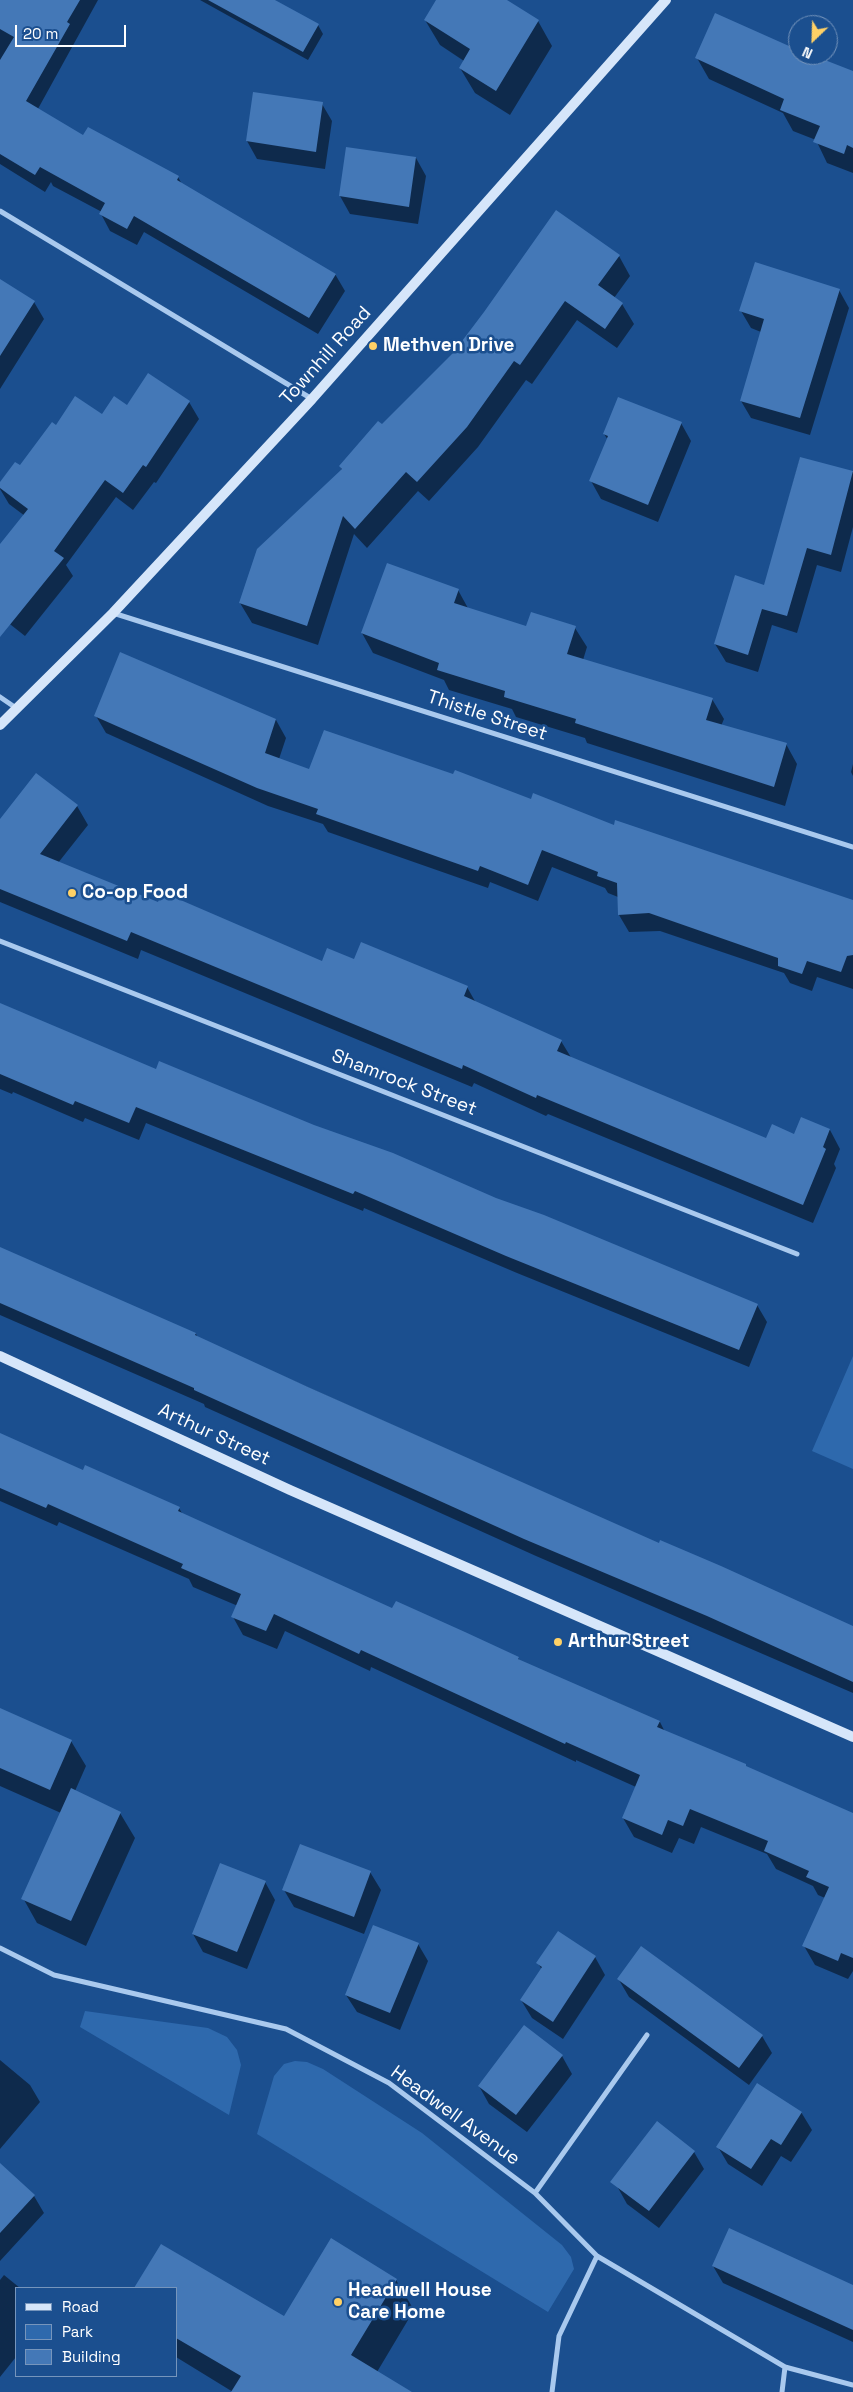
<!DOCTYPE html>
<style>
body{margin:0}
#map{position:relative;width:853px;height:2392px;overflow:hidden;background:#1b4f8f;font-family:"Space Grotesk",sans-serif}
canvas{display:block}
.legend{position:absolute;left:15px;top:2287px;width:162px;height:90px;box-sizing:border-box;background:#1b4f8f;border:1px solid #7695bc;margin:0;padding:6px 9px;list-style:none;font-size:15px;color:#fff}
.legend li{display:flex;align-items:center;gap:10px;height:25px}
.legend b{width:25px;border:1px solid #7695bc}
.north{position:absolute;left:788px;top:15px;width:50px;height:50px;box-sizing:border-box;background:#1b4f8f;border:1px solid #7695bc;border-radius:50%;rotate:204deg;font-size:14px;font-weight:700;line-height:20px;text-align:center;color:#fff}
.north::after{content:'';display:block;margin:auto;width:18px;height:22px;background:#ffd166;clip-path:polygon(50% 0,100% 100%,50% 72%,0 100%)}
.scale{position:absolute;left:15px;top:25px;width:111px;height:22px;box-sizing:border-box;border:2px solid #fff;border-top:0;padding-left:6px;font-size:15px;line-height:18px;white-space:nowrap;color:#fff;-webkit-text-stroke:4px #1b4f8f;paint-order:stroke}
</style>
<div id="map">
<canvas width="853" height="2392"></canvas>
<ul class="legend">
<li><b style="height:6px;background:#d6e6fa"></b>Road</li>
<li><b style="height:14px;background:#2e69ad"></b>Park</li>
<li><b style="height:14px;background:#4478b7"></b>Building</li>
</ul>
<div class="north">N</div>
<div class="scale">20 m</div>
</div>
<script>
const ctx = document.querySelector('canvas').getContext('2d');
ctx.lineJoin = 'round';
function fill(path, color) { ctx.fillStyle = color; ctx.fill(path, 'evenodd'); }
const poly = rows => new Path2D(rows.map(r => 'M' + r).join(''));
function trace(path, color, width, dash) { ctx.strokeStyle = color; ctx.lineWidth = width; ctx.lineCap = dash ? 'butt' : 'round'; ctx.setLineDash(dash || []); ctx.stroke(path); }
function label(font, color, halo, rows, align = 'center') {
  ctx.font = font + ' "Space Grotesk",sans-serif'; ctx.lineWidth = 5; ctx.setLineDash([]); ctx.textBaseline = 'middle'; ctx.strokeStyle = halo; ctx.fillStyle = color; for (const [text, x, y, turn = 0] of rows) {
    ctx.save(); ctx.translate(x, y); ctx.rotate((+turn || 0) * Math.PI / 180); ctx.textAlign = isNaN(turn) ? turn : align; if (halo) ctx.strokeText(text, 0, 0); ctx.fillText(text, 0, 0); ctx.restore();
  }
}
fill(poly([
 [853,1356,853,1469,812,1451],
 [85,2011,208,2028,227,2037,237,2050,241,2065,229,2115,80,2027],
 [295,2061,307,2062,323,2069,422,2133,562,2245,571,2257,574,2269,548,2312,257,2134,274,2076,284,2064]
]), '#2e69ad');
fill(poly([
 [0,0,98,0,23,136,84,137,178,177,183,186,335,274,345,291,318,334,144,232,137,245,110,231,101,214,102,212,53,186,51,182,45,192,0,164],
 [200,0,274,0,318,25,323,34,308,60],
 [438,0,505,0,538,21,552,46,510,115,475,93,460,68,464,61,440,45,425,20],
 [798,51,798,55,808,55,853,72,853,173,827,163,816,140,793,131,783,113,709,79,697,58],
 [322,104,332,121,325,169,257,159,247,141],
 [347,148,416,158,426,176,418,224,350,214,340,196],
 [619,256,630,276,614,298,622,304,634,324,617,348,577,320,532,384,526,380,478,447,429,501,418,491,367,548,354,534,318,645,252,623,240,603,342,470,340,466,383,426],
 [0,281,34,302,44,319,0,389],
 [839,290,849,308,810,435,751,418,741,401,761,332,751,328,741,311],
 [189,402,199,419,156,483,154,482,133,510,116,497,66,565,73,576,25,636,6,621,0,629,0,546,25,516,9,504,0,489,0,484,21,467,56,427,102,416,127,406],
 [681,423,691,441,658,522,601,499,591,481,608,440,604,434],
 [800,458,853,472,853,527,841,572,817,565,797,633,772,625,758,672,726,662,715,644,765,586],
 [458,590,469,610,527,628,575,628,587,647,583,660,712,699,724,719,721,726,786,744,797,764,785,806,587,743,585,738,516,717,512,709,449,690,444,680,373,653,362,633],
 [96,716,276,720,286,738,279,759,310,770,532,800,853,902,853,989,817,977,812,991,790,983,784,973,660,931,629,932,619,915,618,897,608,893,605,888,552,867,538,901,490,882,488,888,328,832,323,824,268,806,106,733],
 [853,764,853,776,851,772],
 [36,775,77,806,88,825,58,863,159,904,323,962,354,960,467,987,476,1003,561,1041,572,1059,767,1140,795,1135,802,1119,830,1130,840,1149,834,1164,836,1168,813,1223,548,1114,546,1116,474,1083,472,1087,141,950,138,959,0,902,0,821],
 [0,1004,156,1071,495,1199,757,1305,767,1322,749,1367,517,1273,364,1208,363,1211,146,1123,139,1140,85,1118,83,1122,13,1092,12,1094,0,1089],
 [0,1248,196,1334,198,1338,660,1545,721,1567,853,1627,853,1693,536,1556,205,1407,204,1404,0,1315],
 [0,1435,84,1471,179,1508,183,1515,393,1610,518,1658,520,1661,607,1699,607,1698,660,1722,665,1732,853,1815,853,1971,848,1979,815,1965,804,1946,825,1898,818,1895,813,1886,776,1869,767,1854,701,1827,694,1844,679,1838,672,1853,634,1837,623,1818,636,1787,576,1760,576,1762,371,1667,370,1671,285,1631,277,1649,243,1635,233,1617,238,1606,193,1587,189,1579,59,1522,57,1526,0,1501],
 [0,1709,71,1741,86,1766,75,1791,120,1813,135,1838,86,1946,37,1923,23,1898,61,1813,0,1786],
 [370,1872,381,1890,364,1934,294,1907,284,1890],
 [265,1882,275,1900,247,1969,203,1952,193,1934],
 [558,1933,595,1957,605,1975,563,2039,532,2018,521,2000,542,1970,538,1963],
 [418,1944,428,1961,400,2030,357,2012,346,1995],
 [619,1980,762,2036,772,2053,749,2085,629,1997],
 [525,2027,562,2056,572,2074,527,2132,489,2104,479,2086],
 [0,2060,30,2085,40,2102,0,2149],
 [801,2112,812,2130,791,2162,781,2156,762,2186,728,2164,718,2147],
 [694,2152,704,2169,659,2228,627,2204,617,2186],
 [0,2171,34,2196,44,2213,0,2261],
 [162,2245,284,2318,396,2280,414,2310,377,2372,410,2392,233,2392,176,2357,176,2288,136,2288],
 [713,2266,853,2287,853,2342,723,2283],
 [4,2275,20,2288,16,2288,16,2357,0,2377,0,2280]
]), '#0007');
fill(poly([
 [0,0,80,0,67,22,70,24,26,101,83,135,88,127,179,176,177,180,336,274,309,318,134,216,127,229,99,214,105,203,40,167,35,175,0,154,0,60,14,37,0,29],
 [208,0,275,0,319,24,303,52],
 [436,0,507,0,539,20,496,91,459,68,470,49,424,20],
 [715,13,798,50,798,55,812,55,853,71,853,148,847,145,844,154,813,142,820,126,780,110,784,99,695,58],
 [253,92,323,102,316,152,246,141],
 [346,147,416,157,409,207,339,196],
 [556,210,620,255,598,285,623,303,605,329,565,301,520,365,514,361,467,427,417,482,406,472,355,529,343,516,307,626,239,603,257,549,342,469,339,466,378,421,382,424,453,353,484,312],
 [755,262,840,289,800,418,740,401,764,319,739,311],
 [0,279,35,301,0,356],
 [148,373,190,401,146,467,143,465,123,493,105,480,54,551,64,558,0,637,0,544,28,509,0,488,0,482,15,462,20,465,52,422,56,425,75,396,102,414,114,396,127,405],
 [618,397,682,422,648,505,589,481,608,436,603,434],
 [800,457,853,471,831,555,807,548,787,616,762,609,748,655,714,644,735,575,764,585],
 [387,563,459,589,454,603,526,626,531,612,576,626,567,654,713,698,706,720,787,743,774,787,575,723,576,719,504,697,505,691,437,670,439,663,361,633],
 [120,652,276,719,265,753,309,769,324,730,453,774,455,770,531,799,533,793,614,825,615,820,853,900,853,955,847,956,841,972,807,961,802,974,778,966,778,958,649,913,618,915,617,883,597,876,598,872,542,850,528,885,480,866,478,871,316,814,318,809,257,788,94,716],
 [36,773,78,805,40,854,158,902,162,892,322,961,327,948,354,959,361,942,468,986,464,996,562,1040,557,1051,766,1138,772,1124,794,1134,801,1117,830,1129,823,1147,826,1149,803,1205,537,1095,536,1098,463,1065,462,1069,131,932,127,941,0,889,0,819],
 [0,1003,156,1069,159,1061,314,1125,393,1153,496,1198,544,1215,758,1304,739,1350,506,1256,355,1191,353,1194,136,1107,129,1123,75,1101,73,1105,0,1074],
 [0,1247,196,1333,195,1335,308,1387,659,1543,660,1540,721,1566,853,1626,853,1682,707,1616,524,1539,194,1390,194,1388,0,1303],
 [0,1433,83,1470,85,1465,180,1507,178,1511,392,1608,396,1601,465,1632,519,1657,518,1659,660,1721,657,1727,746,1764,746,1766,853,1813,853,1958,841,1953,838,1961,802,1946,829,1887,806,1877,809,1871,764,1851,768,1841,690,1809,683,1826,668,1820,662,1835,622,1818,640,1775,566,1742,565,1744,361,1650,359,1654,274,1614,266,1631,231,1617,241,1594,181,1568,183,1564,48,1504,46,1508,0,1488],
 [0,1708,72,1740,50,1790,0,1768],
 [71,1788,121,1812,71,1921,21,1899],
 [300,1844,371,1871,354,1917,282,1890],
 [220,1863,266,1881,237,1952,192,1934],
 [373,1925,419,1943,390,2013,345,1995],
 [558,1931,596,1956,553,2022,520,2000,542,1967,536,1963],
 [641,1946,763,2035,739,2068,617,1979],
 [524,2025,563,2055,516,2115,478,2086],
 [757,2083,802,2112,781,2145,771,2139,751,2169,716,2147],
 [657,2121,695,2151,649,2211,610,2182],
 [0,2163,35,2195,0,2233],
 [729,2228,853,2285,853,2330,712,2266],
 [331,2238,397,2279,351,2355,412,2392,231,2392,241,2376,176,2338,176,2288,134,2288,161,2244,284,2316]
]), '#4478b7');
trace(poly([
 [0,211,312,399],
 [113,613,853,847],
 [0,697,16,708],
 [0,941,797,1254],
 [0,1948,54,1975,286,2029,389,2083,535,2193,597,2256,785,2367,853,2385],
 [535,2193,647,2035],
 [552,2392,559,2336,597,2256],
 [782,2392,785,2367]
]), '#a9c9ee', 5);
trace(poly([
 [0,725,113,613,312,399,666,0],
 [0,1356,290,1490,853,1737]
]), '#d6e6fa', 10);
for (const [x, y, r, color] of [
 [373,346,5,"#ffd166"],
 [72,893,5,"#ffd166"],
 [558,1642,5,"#ffd166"],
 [338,2302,5,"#ffd166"]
]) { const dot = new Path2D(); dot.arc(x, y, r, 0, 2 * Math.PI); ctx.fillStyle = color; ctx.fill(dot); trace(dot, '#1b4f8f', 2); }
label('bold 19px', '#fff', '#1b4f8f', [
 ["Methven Drive",383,346],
 ["Co-op Food",82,893],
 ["Arthur Street",568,1642],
 ["Headwell House",348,2291],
 ["Care Home",348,2313]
], 'left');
label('19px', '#fff', '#1b4f8f', [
 ["Townhill Road",326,356,-48],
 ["Thistle Street",487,716,18],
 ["Shamrock Street",404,1083,21],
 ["Arthur Street",214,1435,25],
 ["Headwell Avenue",455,2116,36]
]);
</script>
